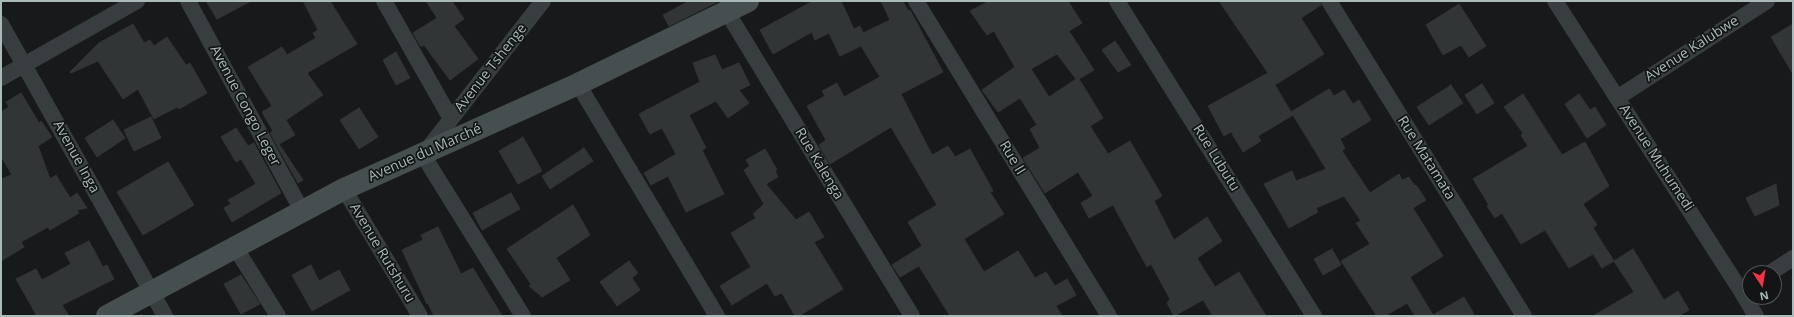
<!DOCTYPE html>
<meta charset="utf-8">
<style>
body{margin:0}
#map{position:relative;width:1794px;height:317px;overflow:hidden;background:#18191a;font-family:"Open Sans",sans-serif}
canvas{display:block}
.frame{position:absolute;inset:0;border:2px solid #a9bab9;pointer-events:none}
.north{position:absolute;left:1742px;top:265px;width:40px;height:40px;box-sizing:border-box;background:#121415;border:1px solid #4e5657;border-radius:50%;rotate:168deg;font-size:11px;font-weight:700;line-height:16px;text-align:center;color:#a9bab9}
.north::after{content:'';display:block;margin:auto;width:14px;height:18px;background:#f73242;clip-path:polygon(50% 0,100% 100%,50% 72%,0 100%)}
</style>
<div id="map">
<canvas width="1794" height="317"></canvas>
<div class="frame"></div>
<div class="north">N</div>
</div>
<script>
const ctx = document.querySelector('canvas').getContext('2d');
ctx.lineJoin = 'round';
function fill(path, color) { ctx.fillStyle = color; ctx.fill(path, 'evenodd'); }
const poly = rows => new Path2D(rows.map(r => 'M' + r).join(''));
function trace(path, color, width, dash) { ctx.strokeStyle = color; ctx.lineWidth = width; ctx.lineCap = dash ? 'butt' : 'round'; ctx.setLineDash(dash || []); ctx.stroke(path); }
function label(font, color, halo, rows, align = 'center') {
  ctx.font = font + ' "Open Sans",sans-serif'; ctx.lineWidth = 3.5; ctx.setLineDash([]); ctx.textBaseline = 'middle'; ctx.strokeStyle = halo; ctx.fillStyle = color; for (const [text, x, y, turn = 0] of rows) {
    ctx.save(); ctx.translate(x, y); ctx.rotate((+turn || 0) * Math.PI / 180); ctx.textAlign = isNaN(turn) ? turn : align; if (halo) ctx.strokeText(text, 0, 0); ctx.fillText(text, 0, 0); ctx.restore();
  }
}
const building = poly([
 [206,1,251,1,217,19,206,1],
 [303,1,330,1,357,44,307,73,323,95,286,120,295,135,279,144,303,180,298,183,270,133,273,131,262,112,272,106,248,67,282,47,287,55,316,38,313,33,318,30,303,1],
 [426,1,452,1,464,19,454,26,478,59,450,80,424,45,421,47,413,33,437,18,426,1],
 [689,1,719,1,669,26,663,15,689,1],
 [813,1,841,1,854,29,860,26,863,33,890,20,881,1,903,1,908,11,910,10,943,72,901,94,932,155,948,146,955,157,970,149,993,191,990,192,1004,214,964,239,984,272,1018,251,1035,278,1046,272,1055,286,1067,279,1076,295,1056,306,1062,316,950,316,919,266,900,277,892,265,922,246,908,222,937,205,891,127,830,164,819,145,826,140,807,106,825,96,822,91,837,83,844,97,880,77,861,46,840,56,829,33,815,40,812,32,773,54,760,30,813,1],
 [989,1,1068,1,1082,23,1069,31,1094,70,1079,79,1103,118,1090,126,1108,154,1130,141,1162,196,1154,201,1174,240,1207,217,1222,241,1197,258,1215,287,1239,272,1266,316,1213,316,1203,300,1174,316,1167,303,1170,299,1151,264,1147,267,1113,205,1089,218,1081,203,1093,196,1078,172,1045,193,1023,158,1040,148,1030,129,1037,125,1020,98,998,112,982,90,1015,67,994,31,987,35,970,11,989,1],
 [1057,54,1076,79,1049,97,1031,69,1057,54],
 [1219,1,1320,1,1321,5,1301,18,1324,54,1275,85,1291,112,1329,89,1334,96,1344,90,1353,104,1359,100,1371,120,1340,139,1345,148,1342,151,1370,193,1399,174,1402,180,1409,177,1415,186,1416,185,1426,200,1413,208,1443,256,1410,277,1433,315,1464,297,1475,316,1415,316,1407,303,1385,316,1377,316,1341,261,1370,244,1356,223,1361,221,1344,196,1316,208,1318,212,1289,228,1264,184,1292,171,1296,181,1326,169,1293,115,1258,136,1261,141,1243,152,1231,132,1224,136,1208,106,1268,73,1219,1],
 [1459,4,1486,46,1469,57,1461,45,1443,55,1426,25,1459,4],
 [133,24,144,43,150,40,154,46,167,37,186,65,190,63,207,93,179,109,177,107,154,119,138,89,123,99,98,61,71,73,70,72,99,43,133,24],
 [1793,24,1793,74,1771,37,1793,24],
 [1115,41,1131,65,1118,72,1102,50,1115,41],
 [396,52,410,78,396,85,383,60,396,52],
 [715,55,722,70,739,63,750,85,739,90,749,103,728,118,716,101,689,115,706,148,702,150,724,194,686,212,668,176,651,185,644,173,676,154,662,128,650,134,639,114,700,82,693,63,715,55],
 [1482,84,1494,103,1477,114,1465,95,1482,84],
 [1451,85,1463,103,1429,125,1417,107,1451,85],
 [21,93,39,123,41,121,52,137,38,146,50,179,56,175,70,198,77,193,87,208,77,210,79,213,50,230,48,227,21,242,24,247,1,261,1,179,12,175,1,156,1,112,9,107,6,102,21,93],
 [1523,94,1562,155,1585,142,1609,186,1583,204,1597,225,1593,228,1614,261,1602,268,1593,254,1569,268,1545,230,1521,244,1502,213,1495,218,1487,206,1489,205,1473,179,1528,146,1521,135,1523,133,1504,107,1523,94],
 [1579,94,1590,110,1595,107,1606,125,1587,138,1565,104,1579,94],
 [359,108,378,137,359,149,340,120,359,108],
 [151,117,161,138,134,151,124,130,151,117],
 [113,120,125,138,97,157,85,138,113,120],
 [236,128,248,146,254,143,281,193,232,222,224,208,231,204,228,200,256,184,241,159,236,162,221,137,236,128],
 [523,137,542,171,518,184,499,151,523,137],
 [584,148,593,161,550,189,542,176,584,148],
 [765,149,777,170,775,171,778,177,766,184,796,220,809,212,824,237,814,242,843,289,799,316,795,316,782,293,775,296,767,283,732,305,720,286,751,267,731,233,756,218,753,214,764,204,744,170,750,166,746,160,765,149],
 [168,162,194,205,143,235,117,192,168,162],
 [1776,184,1779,205,1755,216,1746,198,1776,184],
 [511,193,520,209,482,230,473,213,511,193],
 [573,205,590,235,556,258,570,280,542,297,529,286,531,284,507,249,573,205],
 [438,227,461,274,473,268,502,316,434,316,428,303,427,304,402,250,423,240,421,235,438,227],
 [89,241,103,267,107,265,114,279,62,305,69,316,37,316,16,279,36,269,42,280,71,264,65,253,89,241],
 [1332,249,1341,265,1323,275,1314,259,1332,249],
 [1633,249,1664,300,1678,291,1689,310,1678,316,1593,316,1634,292,1614,261,1633,249],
 [629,261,638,273,632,278,640,290,617,306,600,282,629,261],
 [311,265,319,281,339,270,350,290,312,311,292,275,311,265],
 [241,275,260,304,241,314,224,284,241,275]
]);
fill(building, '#323536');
trace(building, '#313536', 1);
trace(poly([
 [188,1,302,211],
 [384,1,451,119],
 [916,1,1109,316],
 [1117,1,1314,316],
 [1329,1,1524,316],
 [1555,1,1741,291,1756,316],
 [727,12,912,316],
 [1,24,165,316],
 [1,78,137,1],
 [578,84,717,316],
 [1617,98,1767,1],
 [344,189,420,316],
 [235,247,278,316],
 [1770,273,1793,258],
 [523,316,423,155,543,1]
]), '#383e3f', 16);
trace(poly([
 [107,316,344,189,578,84,748,1]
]), '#464f4f', 22);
label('14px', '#a9bab9', '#121415', [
 ["Avenue Kalubwe",1692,49,-33],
 ["Avenue Tshenge",491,68,-52],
 ["Avenue Congo Leger",245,106,62],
 ["Avenue du Marché",425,153,-24],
 ["Avenue Inga",76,157,61],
 ["Rue II",1012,158,59],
 ["Rue Lubutu",1216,158,58],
 ["Rue Matamata",1426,158,58],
 ["Avenue Muhumedi",1656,158,57],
 ["Rue Kalenga",819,164,59],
 ["Avenue Rutshuru",382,253,59]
]);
</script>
